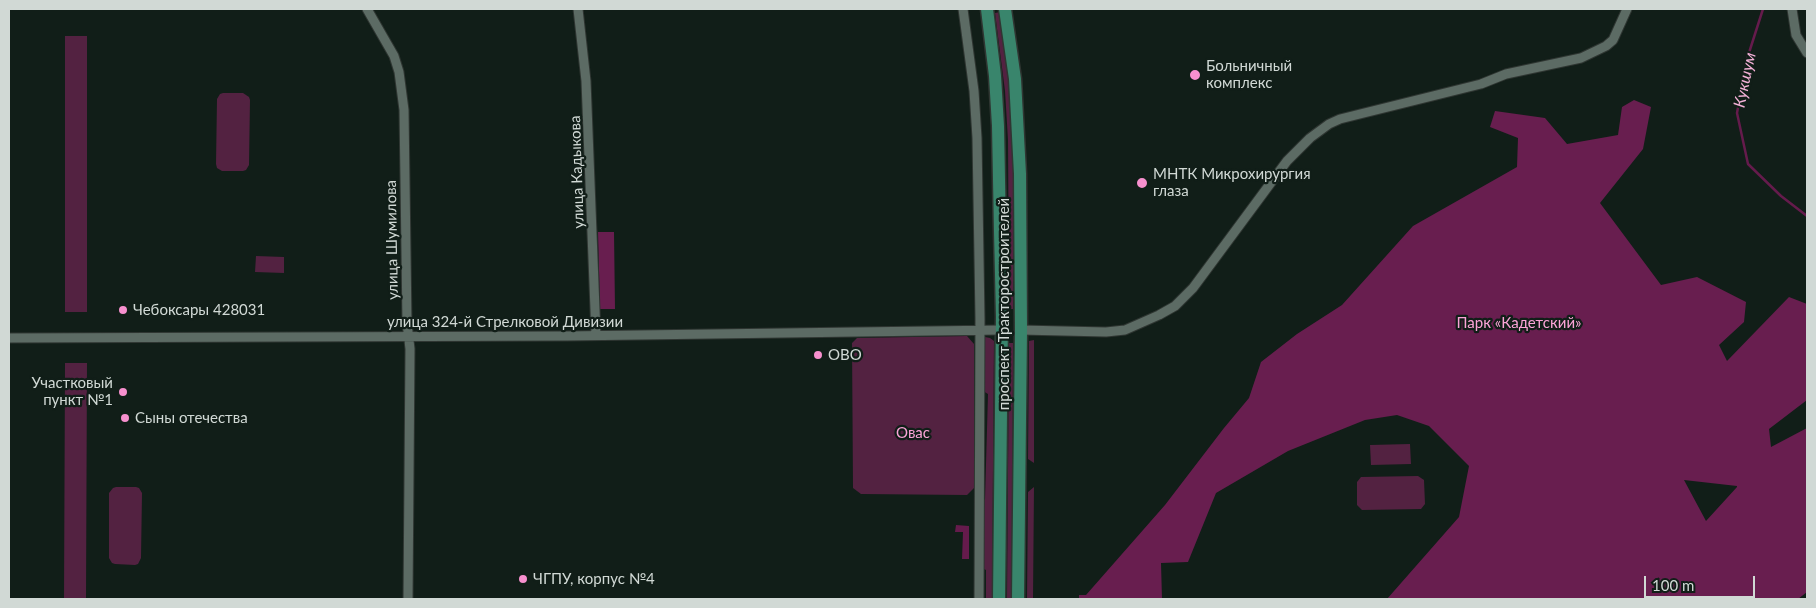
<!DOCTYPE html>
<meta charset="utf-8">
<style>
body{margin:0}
#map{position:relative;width:1816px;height:608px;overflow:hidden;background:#111e18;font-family:Lato,sans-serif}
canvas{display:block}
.frame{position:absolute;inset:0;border:10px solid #d1d9d5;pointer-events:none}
.scale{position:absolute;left:1644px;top:576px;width:111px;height:22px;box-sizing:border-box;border:2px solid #d1d9d5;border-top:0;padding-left:6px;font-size:15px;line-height:18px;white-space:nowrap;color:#d1d9d5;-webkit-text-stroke:4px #111e18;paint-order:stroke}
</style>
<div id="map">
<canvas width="1816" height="608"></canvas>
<div class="frame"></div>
<div class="scale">100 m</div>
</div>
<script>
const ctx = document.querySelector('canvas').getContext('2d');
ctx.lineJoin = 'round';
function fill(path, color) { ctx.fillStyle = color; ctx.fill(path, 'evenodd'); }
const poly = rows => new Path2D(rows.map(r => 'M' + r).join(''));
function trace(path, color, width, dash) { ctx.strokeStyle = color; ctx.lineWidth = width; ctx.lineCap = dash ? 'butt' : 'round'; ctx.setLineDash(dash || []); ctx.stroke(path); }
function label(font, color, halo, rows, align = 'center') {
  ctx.font = font + ' Lato,sans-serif'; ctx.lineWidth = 4.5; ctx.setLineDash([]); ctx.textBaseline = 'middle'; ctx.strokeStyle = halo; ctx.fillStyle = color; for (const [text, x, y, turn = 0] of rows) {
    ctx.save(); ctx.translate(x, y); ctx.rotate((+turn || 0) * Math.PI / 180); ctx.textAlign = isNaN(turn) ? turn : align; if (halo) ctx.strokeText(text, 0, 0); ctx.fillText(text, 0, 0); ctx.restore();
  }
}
fill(poly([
 [1000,12,1010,91,1013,140,1013,309,1009,309,1008,140,1005,91,995,13],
 [65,36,87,36,87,312,65,312],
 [223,93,243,93,249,97,250,100,249,165,246,170,243,171,222,171,217,168,216,164,217,99,220,94],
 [256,256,284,257,284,273,255,272],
 [967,336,974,344,974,488,967,495,861,494,853,488,852,343,857,338],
 [985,337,990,338,994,341,992,599,986,599,986,570,982,568,982,502,985,499,988,394,983,391],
 [1034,340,1034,463,1028,459,1029,341],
 [1009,343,1013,343,1012,599,1007,599],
 [65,363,87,363,86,599,64,599],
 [1410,444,1411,464,1371,465,1370,445],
 [1418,476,1424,480,1425,504,1421,509,1362,510,1357,505,1357,482,1361,477],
 [116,487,136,487,139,488,142,493,141,558,138,564,135,565,115,564,112,563,109,558,109,493,113,488],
 [1034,487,1033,599,1027,599,1028,492]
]), '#532241');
fill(poly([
 [1634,100,1651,107,1643,149,1600,203,1661,285,1697,277,1746,302,1744,322,1719,345,1727,361,1789,297,1807,304,1807,400,1769,429,1771,447,1807,428,1807,592,1798,599,1387,599,1459,517,1469,466,1429,426,1397,415,1365,420,1288,451,1216,493,1188,562,1161,563,1162,599,1079,599,1079,595,1086,595,1165,505,1224,428,1249,398,1261,362,1297,334,1342,305,1413,226,1517,167,1518,138,1490,127,1495,111,1545,118,1567,144,1618,135,1622,107],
 [1684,480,1737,486,1737,487,1706,521],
 [598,232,614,232,615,309,600,309]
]), '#681e4f');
fill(poly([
 [956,525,969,526,969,559,962,559,963,532,955,532]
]), '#651b4c');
trace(poly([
 [1763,9,1747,59,1737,113,1748,164,1781,196,1807,216]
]), '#651b4c', 2.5);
const minor = poly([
 [367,9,394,56,399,72,404,110,407,323,410,349,408,599],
 [578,9,586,81,596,335],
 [963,9,974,91,977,138,980,319,979,599],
 [1792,9,1796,35,1807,53],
 [1021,330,1106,332,1125,330,1159,315,1175,306,1193,288,1287,161,1310,138,1329,124,1340,119,1360,114,1481,84,1506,74,1581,58,1606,46,1613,40,1627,9],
 [9,338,567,336,1001,330]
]);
const primary = poly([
 [987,9,995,76,998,126,1000,232,1002,317,999,599],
 [1005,9,1015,79,1020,174,1021,330,1018,599]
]);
trace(minor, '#2f3632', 11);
trace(primary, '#2f3632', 15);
trace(minor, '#5c6b64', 9);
trace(primary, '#39856c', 12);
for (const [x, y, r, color] of [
 [1195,75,6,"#f790ce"],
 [1142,183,6,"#f790ce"],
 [123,310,5,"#f790ce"],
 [818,355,5,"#f790ce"],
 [123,392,5,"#f790ce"],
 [125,418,5,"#f790ce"],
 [523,579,5,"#f790ce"]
]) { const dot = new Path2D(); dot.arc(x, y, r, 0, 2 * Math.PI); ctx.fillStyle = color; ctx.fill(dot); trace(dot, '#111e18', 2); }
label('15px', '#d1d9d5', '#111e18', [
 ["Больничный",1206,66],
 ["комплекс",1206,83],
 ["МНТК Микрохирургия",1153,174],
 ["глаза",1153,191],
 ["Чебоксары 428031",133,310],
 ["ОВО",828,355],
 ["Участковый",113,383,"right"],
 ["пункт №1",113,400,"right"],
 ["Сыны отечества",135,418],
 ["ЧГПУ, корпус №4",533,579]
], 'left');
label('15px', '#d1d9d5', '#111e18', [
 ["улица Кадыкова",577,172,-92],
 ["улица Шумилова",392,240,-91],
 ["проспект Тракторостроителей",1004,304,-90],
 ["улица 324-й Стрелковой Дивизии",505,322]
]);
label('15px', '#fba4d7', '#111e18', [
 ["Парк «Кадетский»",1519,323],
 ["Овас",913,433]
]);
label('italic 16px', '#f3b1d7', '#111e18', [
 ["Кукшум",1745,80,-78]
]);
</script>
